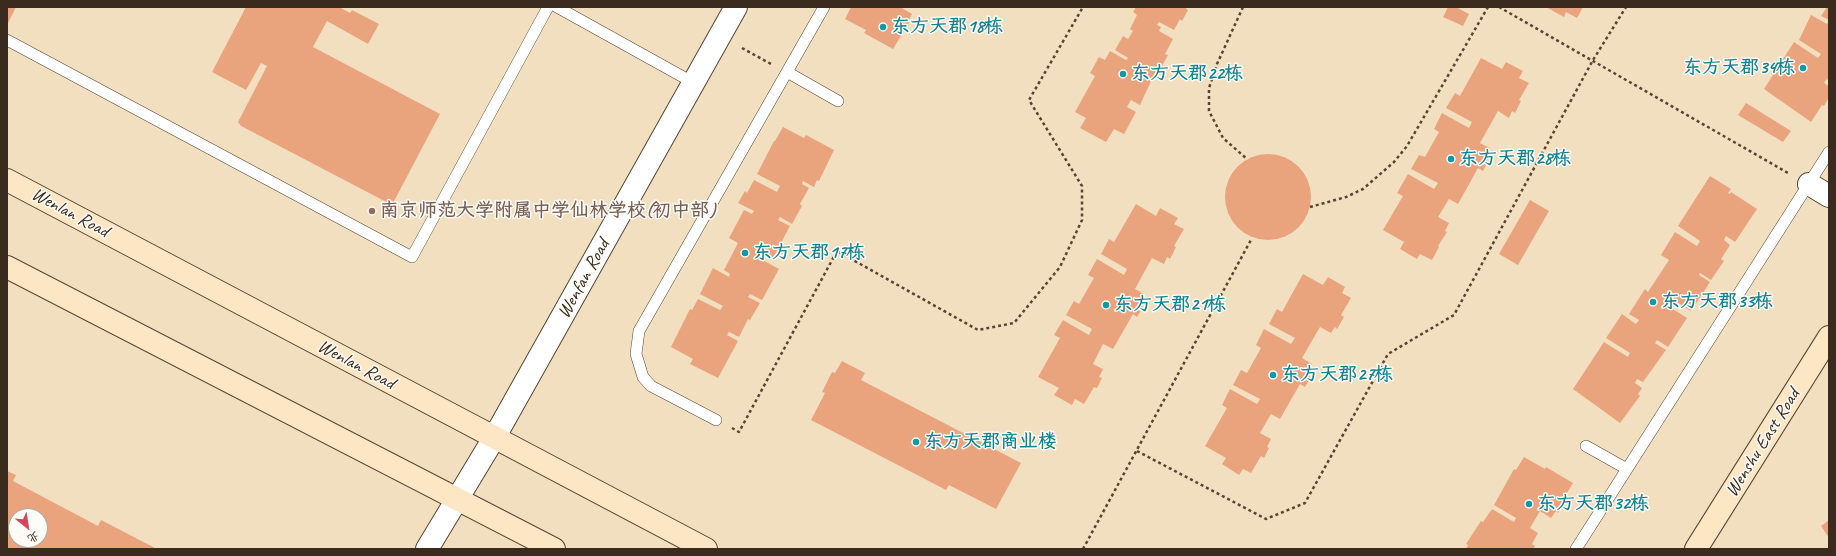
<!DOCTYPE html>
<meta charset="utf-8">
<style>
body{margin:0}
#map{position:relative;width:1836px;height:556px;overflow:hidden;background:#f2dfc0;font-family:Caveat,"LXGW WenKai TC",sans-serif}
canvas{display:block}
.frame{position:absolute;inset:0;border:8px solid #3b2a1e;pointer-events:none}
.north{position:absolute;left:8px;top:508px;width:40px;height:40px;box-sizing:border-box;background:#fdfcf7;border:1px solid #afa8a0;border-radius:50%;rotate:150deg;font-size:11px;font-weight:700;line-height:16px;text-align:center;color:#3b2a1e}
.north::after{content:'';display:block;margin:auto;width:14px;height:18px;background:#d1495b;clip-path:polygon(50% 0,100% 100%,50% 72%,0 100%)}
</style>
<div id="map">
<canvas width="1836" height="556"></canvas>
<div class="frame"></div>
<div class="north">北</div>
</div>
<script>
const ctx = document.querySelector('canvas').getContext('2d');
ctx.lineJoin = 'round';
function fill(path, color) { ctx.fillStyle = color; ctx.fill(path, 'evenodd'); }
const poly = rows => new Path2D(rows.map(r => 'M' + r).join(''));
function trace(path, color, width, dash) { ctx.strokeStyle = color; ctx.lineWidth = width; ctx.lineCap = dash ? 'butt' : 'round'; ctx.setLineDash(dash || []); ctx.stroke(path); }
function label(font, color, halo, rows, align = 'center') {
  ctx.font = font + ' Caveat,"LXGW WenKai TC",sans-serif'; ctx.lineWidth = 3; ctx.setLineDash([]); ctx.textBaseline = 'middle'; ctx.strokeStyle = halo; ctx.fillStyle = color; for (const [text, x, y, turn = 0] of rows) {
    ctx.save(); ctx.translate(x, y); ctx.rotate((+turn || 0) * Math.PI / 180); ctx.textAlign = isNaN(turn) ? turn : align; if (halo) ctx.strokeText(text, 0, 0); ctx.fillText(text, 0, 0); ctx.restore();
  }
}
fill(poly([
 [7,7,16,7,7,25],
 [246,7,339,7,350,13,352,10,379,24,368,44,327,21,313,47,440,114,392,205,241,126,238,122,267,66,261,63,246,90,212,72],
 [851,7,900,7,912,14,908,22,909,23,893,49,864,33,866,30,845,19],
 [1136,7,1187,7,1186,9,1188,10,1182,21,1180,19,1174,30,1159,22,1157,25,1161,27,1159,31,1173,39,1165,54,1168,55,1162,66,1159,64,1140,105,1131,100,1127,107,1136,112,1124,134,1114,129,1106,142,1080,128,1086,118,1075,112,1095,76,1090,73,1099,57,1105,60,1110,51,1126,60,1128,58,1115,50,1123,36,1128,39,1133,31,1130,29,1137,15,1133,12],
 [1448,7,1456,7,1469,14,1463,26,1443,17],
 [1546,7,1583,7,1577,18,1566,12,1564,17],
 [1827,7,1829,7,1829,20,1821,16],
 [1811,15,1827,24,1829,21,1829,81,1827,79,1824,83,1829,86,1829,97,1824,106,1822,105,1811,122,1764,89,1794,42,1818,58,1821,54,1799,40],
 [1481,58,1502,69,1506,62,1523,71,1519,78,1529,83,1519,100,1521,101,1515,113,1512,111,1509,118,1498,111,1480,143,1490,148,1484,158,1488,161,1483,171,1478,168,1458,204,1449,199,1438,217,1449,223,1445,231,1447,232,1438,246,1439,247,1432,260,1420,254,1417,259,1400,249,1404,242,1383,230,1403,196,1397,193,1408,174,1434,189,1438,183,1411,169,1419,155,1425,157,1439,132,1434,129,1442,113,1469,128,1472,122,1446,108,1455,93,1460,96],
 [1746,103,1791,131,1783,142,1738,115],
 [783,127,804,138,806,135,834,150,819,181,817,180,814,187,803,181,802,184,809,188,800,204,802,206,792,224,780,217,778,220,790,226,773,258,756,249,755,252,761,255,759,258,779,269,762,300,750,294,748,297,760,303,750,320,748,319,739,337,729,332,727,335,738,341,718,378,690,364,693,359,671,347,690,309,692,310,698,299,720,310,723,306,700,294,713,268,729,277,730,274,724,270,738,243,729,238,744,210,752,214,754,211,738,203,745,191,747,193,754,180,777,192,780,186,757,174,774,141,775,141],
 '1225 197a43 43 0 1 1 86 0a43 43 0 1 1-86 0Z',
 [1710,176,1731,189,1728,193,1730,194,1731,192,1757,209,1735,242,1726,236,1724,240,1730,245,1721,259,1724,261,1711,280,1700,273,1699,275,1710,282,1691,311,1672,299,1668,306,1687,318,1668,347,1657,340,1655,343,1666,350,1643,382,1637,379,1635,383,1642,388,1638,394,1640,396,1620,423,1573,389,1604,342,1628,357,1630,353,1606,338,1622,314,1636,324,1639,320,1629,314,1645,289,1648,292,1669,260,1661,255,1675,232,1697,246,1700,241,1678,226],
 [1530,200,1549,211,1518,265,1499,254],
 [1136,204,1156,216,1160,208,1178,218,1174,224,1184,229,1174,246,1176,247,1170,259,1167,257,1164,264,1152,258,1135,289,1144,294,1139,304,1143,307,1137,317,1133,314,1113,349,1103,344,1093,364,1103,369,1099,377,1102,378,1097,388,1094,387,1084,404,1075,399,1072,405,1054,395,1059,388,1038,377,1060,338,1054,335,1063,320,1089,335,1092,329,1066,315,1074,301,1079,304,1094,278,1088,275,1097,259,1124,275,1127,269,1101,254,1109,239,1114,242],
 [1303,274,1323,285,1328,277,1345,287,1342,293,1351,298,1341,315,1344,317,1337,329,1335,327,1331,333,1320,327,1302,358,1312,364,1306,374,1311,377,1305,387,1300,384,1280,419,1271,414,1260,433,1271,439,1267,447,1269,448,1264,458,1261,456,1251,473,1243,469,1239,475,1222,464,1226,458,1205,446,1227,408,1222,405,1230,389,1257,404,1260,399,1233,385,1241,370,1247,373,1261,348,1256,345,1264,329,1291,344,1295,338,1269,324,1277,309,1282,312],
 [842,361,865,373,861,380,1021,463,996,509,949,485,946,490,811,420,825,393,822,392,832,372,835,373],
 [1524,457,1545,469,1546,467,1573,483,1562,501,1564,502,1558,513,1556,511,1551,518,1540,511,1530,528,1538,533,1532,544,1535,546,1533,549,1466,549,1468,545,1466,544,1481,521,1483,522,1492,509,1514,522,1516,518,1494,505,1514,469,1516,470],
 [7,471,16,475,13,481,98,526,101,520,157,549,7,549],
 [16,516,40,516,40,540,16,540],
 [1829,520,1829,538,1821,526]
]), '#eaa47d');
const lane = poly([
 [557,7,694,83],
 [7,40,412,257,548,7],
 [787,72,838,101],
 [716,420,651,386,643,377,636,354,639,331,824,7],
 [1586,446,1627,469],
 [1576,549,1829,152]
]);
const street = poly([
 [1809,184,1829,196],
 [427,549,494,438,736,7]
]);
const secondary = poly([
 [7,180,706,549],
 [7,267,554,549],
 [1696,549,1829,337]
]);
trace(lane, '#564536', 12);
trace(street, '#564536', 24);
trace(secondary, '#564536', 24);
trace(poly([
 [1243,7,1217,64,1209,88,1209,111,1223,138,1247,159],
 [1499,7,1788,173],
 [742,48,771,64],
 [1310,207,1346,197,1363,189,1394,162,1407,146,1488,7],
 [732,428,739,432,837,251,978,330,1014,323,1060,267,1082,220,1082,186,1029,100,1083,7],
 [1137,451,1266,519,1305,503,1388,354,1454,315,1593,60,1626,7],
 [1083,549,1252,238]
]), '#564536', 2.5, [3, 3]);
trace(lane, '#fff', 11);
trace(street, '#fff', 22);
trace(secondary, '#fce6c4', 22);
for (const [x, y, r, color] of [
 [883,27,4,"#0f9aa8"],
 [1803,68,4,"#0f9aa8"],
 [1123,74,4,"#0f9aa8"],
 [1451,159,4,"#0f9aa8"],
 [372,211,4,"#8d6e63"],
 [745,253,4,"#0f9aa8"],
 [1653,302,4,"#0f9aa8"],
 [1106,305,4,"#0f9aa8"],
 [1273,375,4,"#0f9aa8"],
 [916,442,4,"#0f9aa8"],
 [1529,504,4,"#0f9aa8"]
]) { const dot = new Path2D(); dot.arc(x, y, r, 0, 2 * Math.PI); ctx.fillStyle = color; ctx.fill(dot); trace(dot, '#fdfcf7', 1.5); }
label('bold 19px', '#0d838f', '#fdfcf7', [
 ["东方天郡18栋",891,27],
 ["东方天郡34栋",1795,68,"right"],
 ["东方天郡22栋",1131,74],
 ["东方天郡28栋",1459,159],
 ["东方天郡17栋",753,253],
 ["东方天郡33栋",1661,302],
 ["东方天郡21栋",1114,305],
 ["东方天郡27栋",1281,375],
 ["东方天郡商业楼",924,442],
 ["东方天郡32栋",1537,504]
], 'left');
label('bold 19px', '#785e54', '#fdfcf7', [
 ["南京师范大学附属中学仙林学校(初中部)",380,211]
], 'left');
label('19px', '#3b2a1e', '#fdfcf7', [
 ["Wenlan Road",70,213,28],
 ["Wenfan Road",584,279,-61],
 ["Wenlan Road",356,365,28],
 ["Wenshu East Road",1763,443,-58]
]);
</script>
